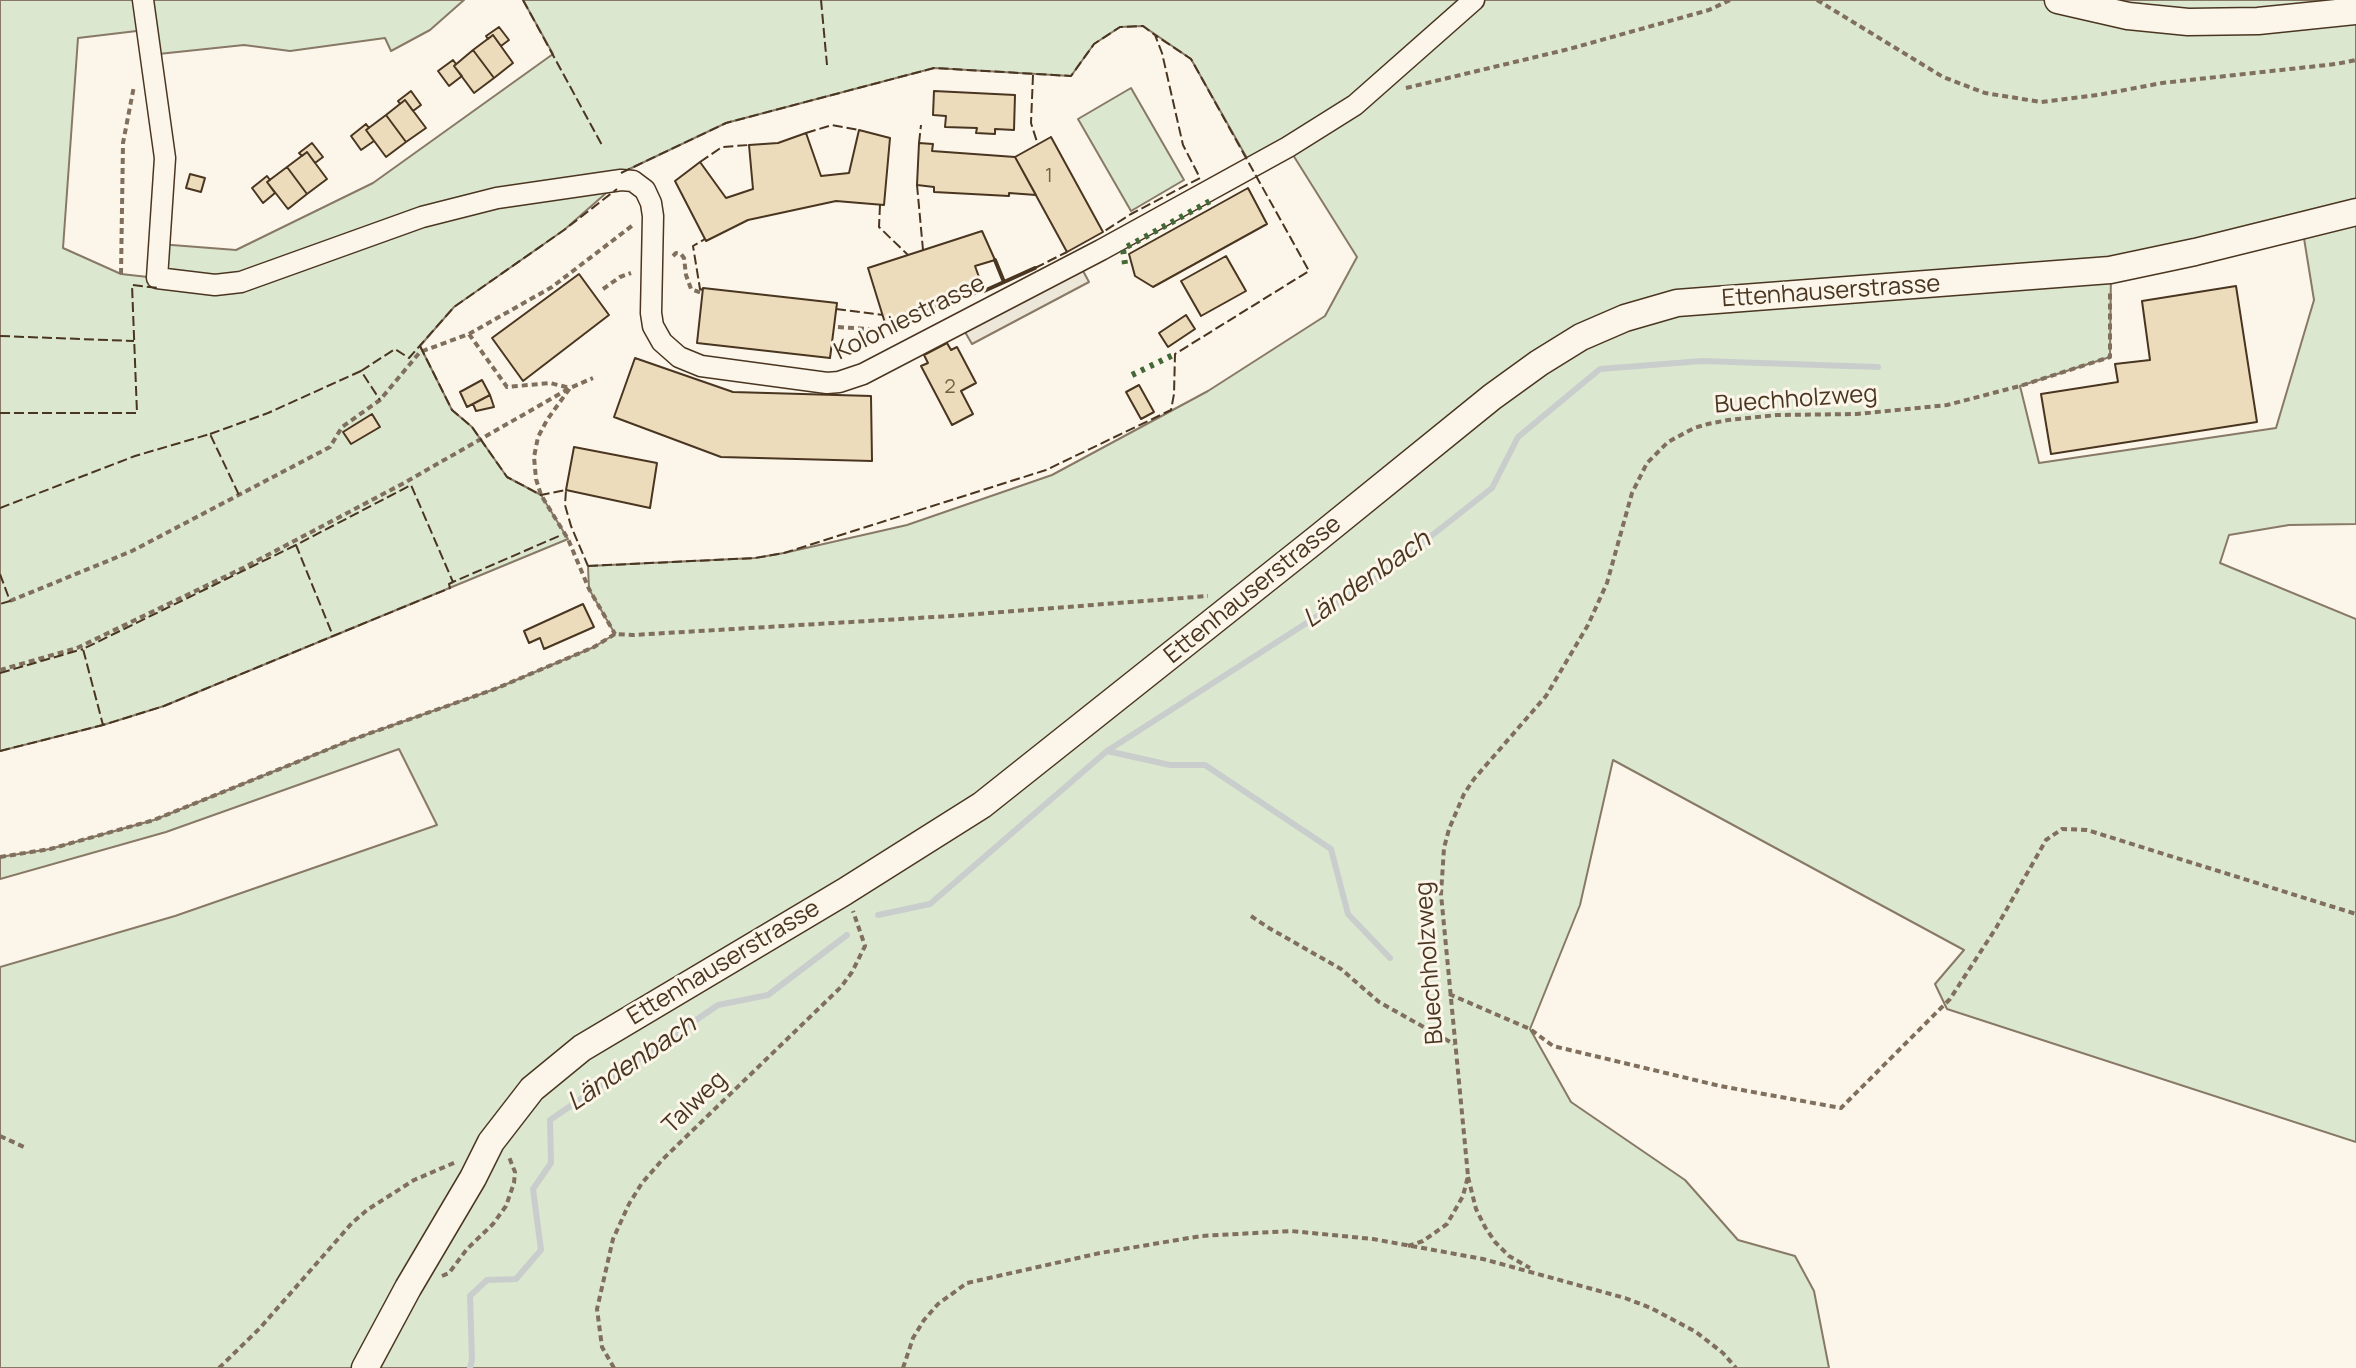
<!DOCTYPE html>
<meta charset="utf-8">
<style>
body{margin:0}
canvas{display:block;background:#fbf6e9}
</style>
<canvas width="2356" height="1368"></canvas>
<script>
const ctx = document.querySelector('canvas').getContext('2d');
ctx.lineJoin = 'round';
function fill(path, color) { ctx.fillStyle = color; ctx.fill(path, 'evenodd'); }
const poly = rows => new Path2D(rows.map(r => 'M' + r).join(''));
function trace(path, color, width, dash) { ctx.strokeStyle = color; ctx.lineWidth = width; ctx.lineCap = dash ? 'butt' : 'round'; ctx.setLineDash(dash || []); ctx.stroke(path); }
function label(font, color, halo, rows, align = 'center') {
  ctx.font = font + ' Manrope,sans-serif'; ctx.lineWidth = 6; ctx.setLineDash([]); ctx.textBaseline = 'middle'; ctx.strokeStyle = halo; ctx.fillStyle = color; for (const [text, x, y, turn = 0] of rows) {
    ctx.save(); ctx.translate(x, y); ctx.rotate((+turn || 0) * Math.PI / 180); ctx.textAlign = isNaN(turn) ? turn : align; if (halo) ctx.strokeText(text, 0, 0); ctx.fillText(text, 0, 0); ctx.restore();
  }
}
const green = poly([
 [0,0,464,0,430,30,391,51,385,38,290,51,244,45,149,55,145,30,78,38,63,248,121,274,157,278,159,244,236,250,373,183,553,54,523,0,2356,0,2356,524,2289,525,2229,535,2220,563,2356,619,2356,1142,1947,1009,1935,984,1964,950,1613,760,1580,905,1530,1029,1571,1102,1685,1180,1738,1240,1795,1256,1814,1291,1829,1368,0,1368,0,967,175,916,437,825,399,749,166,832,0,879,0,857,50,849,154,820,351,740,495,689,594,647,615,634,589,589,588,566,755,558,784,553,907,525,1052,475,1208,391,1325,316,1357,257,1288,147,1252,167,1191,59,1143,26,1120,27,1094,44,1071,76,934,68,726,123,621,173,621,180,564,230,454,307,420,346,452,410,472,427,507,477,541,495,568,539,164,706,103,725,0,751,0,0],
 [2302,226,2314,300,2276,428,2039,463,2020,386,2110,357,2111,270,2302,226],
 [1131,88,1184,180,1131,211,1078,119,1131,88]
]);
fill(green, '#dce7d0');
trace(green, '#887966', 2);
const parking = poly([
 [1082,269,1089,282,972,344,965,332,1082,269]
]);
fill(parking, '#ede7d9');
trace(parking, '#887966', 2);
trace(poly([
 [1107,751,1170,765,1205,765,1331,849,1348,914,1390,958],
 [878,915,930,904,1107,751,1383,574,1492,488,1518,437,1600,369,1702,361,1878,367],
 [470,1368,472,1360,470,1296,487,1280,516,1279,541,1250,533,1189,551,1163,550,1120,718,1005,768,995,847,935]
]), '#c9cecd', 6);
const building = poly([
 [499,27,509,40,501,46,493,35,488,39,486,36,499,27],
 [493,35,513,63,494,78,473,50,493,35],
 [473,50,494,78,474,93,454,66,473,50],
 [453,60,456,64,454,66,462,76,449,86,438,71,453,60],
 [411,91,421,105,413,111,405,100,400,104,398,101,411,91],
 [934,91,1015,95,1014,130,995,129,995,134,976,133,977,128,945,127,946,116,933,115,934,91],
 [405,100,426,128,406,142,386,115,405,100],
 [386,115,406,142,386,157,366,130,386,115],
 [366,124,369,128,366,130,374,141,361,150,351,136,366,124],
 [859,130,890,138,884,205,836,201,748,220,706,241,675,181,700,162,726,198,753,189,749,145,778,143,806,133,821,176,849,173,859,130],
 [1051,137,1103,232,1067,252,1015,157,1051,137],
 [312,143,323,157,315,163,307,152,302,156,299,153,312,143],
 [919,143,933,144,932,151,1015,157,1036,195,1009,193,1009,196,934,192,934,187,917,185,919,143],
 [307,152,327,179,307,194,287,167,307,152],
 [287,167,307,194,288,209,267,182,287,167],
 [190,174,205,178,201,192,186,188,190,174],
 [267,176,270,180,267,182,275,193,263,203,252,188,267,176],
 [1248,188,1267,224,1153,287,1135,276,1129,254,1248,188],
 [982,231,995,260,975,266,984,291,885,323,868,268,982,231],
 [1226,256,1246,291,1201,316,1181,281,1226,256],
 [579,274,609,315,523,381,492,338,579,274],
 [2236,286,2257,422,2051,454,2041,394,2118,382,2115,364,2150,360,2142,301,2236,286],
 [703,288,837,303,830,358,697,343,703,288],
 [1186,315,1195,329,1168,347,1159,333,1186,315],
 [947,343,951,350,957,347,976,383,961,391,973,414,952,425,921,366,928,363,924,355,947,343],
 [635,358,733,392,871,396,872,461,721,457,614,417,635,358],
 [482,380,490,395,467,407,460,392,482,380],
 [1139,385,1154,412,1141,419,1126,392,1139,385],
 [490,395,494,407,476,411,473,404,490,395],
 [372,414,380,427,351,444,343,432,372,414],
 [574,447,657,463,650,508,566,490,574,447],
 [583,604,594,627,544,649,540,638,529,643,524,631,583,604]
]);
fill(building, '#ecdcbc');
trace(building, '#4a3520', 2);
const street = poly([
 [143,0,165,158,157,278,215,285,241,282,422,217,497,198,621,180,633,181,645,190,651,203,653,216,651,313,653,326,662,342,679,357,701,366,827,383,839,382,863,374,1101,250,1288,147,1355,105,1474,0]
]);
const secondary = poly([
 [2058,0,2128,16,2188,22,2258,21,2356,11],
 [365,1368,408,1288,473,1178,491,1142,532,1089,582,1048,844,892,982,805,1318,538,1492,397,1539,363,1581,337,1625,318,1677,303,2110,270,2195,252,2356,212]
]);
trace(street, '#4a3520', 23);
trace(secondary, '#4a3520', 29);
trace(poly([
 [1817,0,1943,77,1985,93,2041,102,2098,95,2162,83,2336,64,2356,60],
 [1406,88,1569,49,1709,10,1730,0],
 [673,256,676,253,681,254,684,258,686,275,691,289,702,293],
 [121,274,123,143,134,86],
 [603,289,620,277,631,273],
 [838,327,883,330,922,319],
 [469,334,507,387,550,383,570,388,547,420,538,437,534,457,536,479,541,495,568,539,589,589,615,634],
 [10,601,132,551,330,447,342,427,380,400,420,352,469,334,552,287,633,225],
 [0,670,77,648,243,568,404,483,570,388,593,378],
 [0,857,50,849,154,820,351,740,495,689,594,647,615,634,633,635,951,616,1208,596],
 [1251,916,1269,928,1341,969,1379,1002,1454,1044],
 [1449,994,1530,1029,1553,1046,1720,1086,1841,1108,1950,999,1996,928,2046,840,2062,829,2087,830,2356,914],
 [0,1136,24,1147],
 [1468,1177,1476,1209,1485,1227,1495,1242,1509,1256,1530,1268],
 [1408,1246,1423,1241,1447,1224,1463,1196,1468,1176,1441,894,1444,848,1449,829,1464,794,1474,779,1546,696,1588,625,1607,583,1632,493,1647,463,1668,442,1694,428,1708,424,1728,420,1777,415,1857,414,1947,405,2020,386,2110,357,2110,292],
 [442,1276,449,1273,467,1249,493,1224,506,1206,514,1183,515,1172,509,1157],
 [219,1368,260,1328,352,1223,367,1210,414,1180,456,1162],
 [614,1368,602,1347,597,1309,613,1239,629,1204,642,1183,663,1159,841,987,852,972,865,946,853,911],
 [903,1368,913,1338,924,1320,938,1304,967,1283,1100,1253,1201,1236,1291,1231,1373,1239,1483,1259,1625,1298,1651,1308,1696,1332,1723,1353,1736,1368]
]), '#7f6f5c', 4, [6, 4]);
trace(street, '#fbf6e9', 20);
trace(secondary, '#fbf6e9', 26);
trace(poly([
 [1125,264,1123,249,1212,200],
 [1132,375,1175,354]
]), '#436837', 6, [4, 6]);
trace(poly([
 [523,0,603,147],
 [821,0,827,65],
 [1033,75,1031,123,1038,145],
 [806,133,832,125,859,130],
 [919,143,921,125],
 [700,162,722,147,749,145],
 [621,173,726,123,934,68,1071,76,1094,44,1120,27,1143,26,1155,35,1162,53,1183,145,1200,178,1131,214,1103,232],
 [917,185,923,250],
 [880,205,879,227,908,255],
 [1035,268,1067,252],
 [703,290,700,289,693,246,705,239],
 [836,309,883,315],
 [0,336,134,341],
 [420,346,452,410,472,427,507,477,541,495,566,490,565,505,571,526,588,566],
 [361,371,395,349,409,358,454,307,564,230,617,189],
 [0,413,137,413,132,285,159,288],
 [210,434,268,413,361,371,380,400],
 [0,508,135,456,210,434,239,495],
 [296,545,83,649,103,725,164,706,333,636],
 [588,566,755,558,784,553,1046,470,1171,410,1174,394,1175,354,1309,271,1191,59,1155,35],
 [0,574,10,601,0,604],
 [453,582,449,584,450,588,333,636,296,545,411,485,453,582,559,536],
 [0,673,83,649],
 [0,751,103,725]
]), '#4a3520', 2, [10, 4]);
trace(poly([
 [1004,282,1035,268],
 [984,291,1004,282,995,260]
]), '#4a3520', 4);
label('20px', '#725f47', null, [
 ["1",1049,176],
 ["2",950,387]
]);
label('24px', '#4a3520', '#fbf6e9', [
 ["Ettenhauserstrasse",1831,292,-4],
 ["Koloniestrasse",910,318,-26],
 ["Buechholzweg",1796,400,-4],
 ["Ettenhauserstrasse",1253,590,-39],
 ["Ettenhauserstrasse",724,963,-31],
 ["Buechholzweg",1430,963,-94],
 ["Talweg",695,1103,-44]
]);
label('italic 26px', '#4a3520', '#fbf6e9', [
 ["Ländenbach",1367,580,-35],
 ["Ländenbach",632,1064,-34]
]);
</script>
